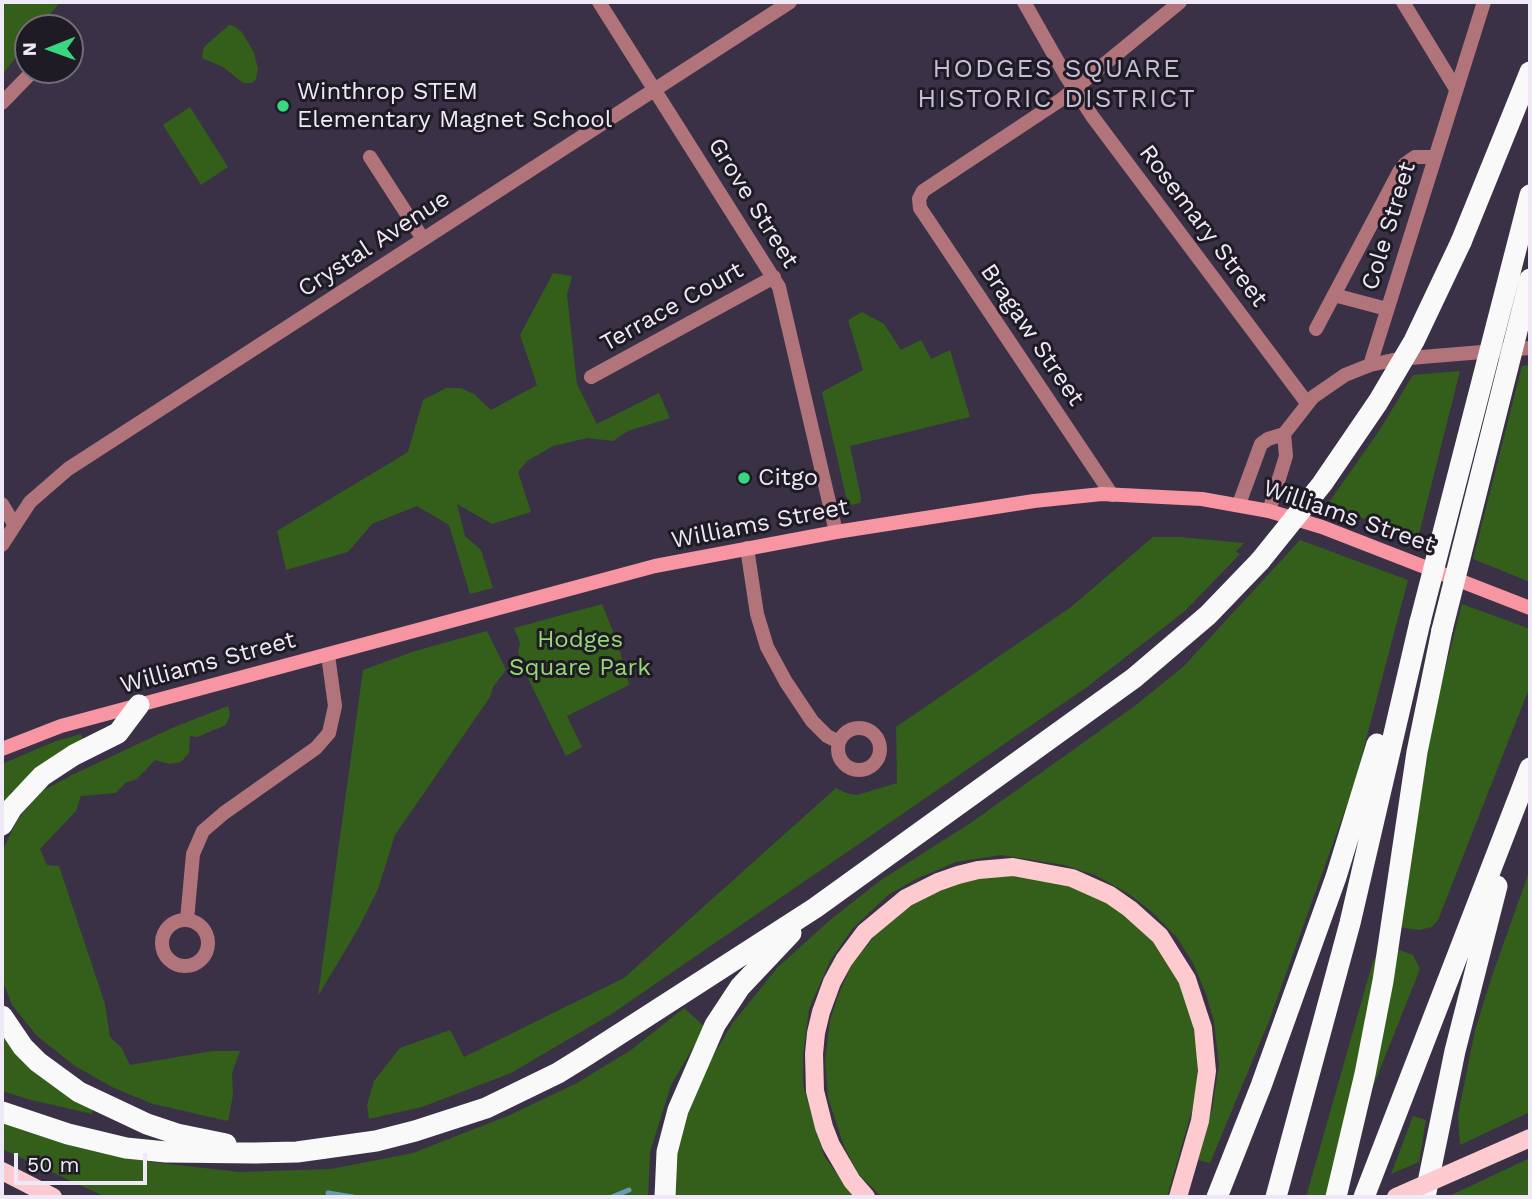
<!DOCTYPE html>
<style>
body{margin:0}
#map{position:relative;width:1532px;height:1199px;overflow:hidden;background:#3a3147;font-family:"Work Sans",sans-serif}
canvas{display:block}
.frame{position:absolute;inset:0;border:4px solid #efe9f7;pointer-events:none}
.north{position:absolute;left:14px;top:14px;width:70px;height:70px;box-sizing:border-box;background:#1f1b25;border:2px solid #726d79;border-radius:50%;rotate:269deg;font-size:19px;font-weight:700;line-height:28px;text-align:center;color:#efe9f7}
.north::after{content:'';display:block;margin:auto;width:24px;height:32px;background:#37d880;clip-path:polygon(50% 0,100% 100%,50% 72%,0 100%)}
.scale{position:absolute;left:14px;top:1153px;width:133px;height:32px;box-sizing:border-box;border:4px solid #efe9f7;border-top:0;padding-left:9px;font-size:21px;line-height:24px;white-space:nowrap;color:#efe9f7;-webkit-text-stroke:5px #1f1b25;paint-order:stroke}
</style>
<div id="map">
<canvas width="1532" height="1199"></canvas>
<div class="frame"></div>
<div class="north">N</div>
<div class="scale">50 m</div>
</div>
<script>
const ctx = document.querySelector('canvas').getContext('2d');
ctx.lineJoin = 'round';
function fill(path, color) { ctx.fillStyle = color; ctx.fill(path, 'evenodd'); }
const poly = rows => new Path2D(rows.map(r => 'M' + r).join(''));
function trace(path, color, width, dash) { ctx.strokeStyle = color; ctx.lineWidth = width; ctx.lineCap = dash ? 'butt' : 'round'; ctx.setLineDash(dash || []); ctx.stroke(path); }
function label(font, color, halo, rows, align = 'center') {
  ctx.font = font + ' "Work Sans",sans-serif'; ctx.lineWidth = 6; ctx.setLineDash([]); ctx.textBaseline = 'middle'; ctx.strokeStyle = halo; ctx.fillStyle = color; for (const [text, x, y, turn = 0] of rows) {
    ctx.save(); ctx.translate(x, y); ctx.rotate((+turn || 0) * Math.PI / 180); ctx.textAlign = isNaN(turn) ? turn : align; if (halo) ctx.strokeText(text, 0, 0); ctx.fillText(text, 0, 0); ctx.restore();
  }
}
fill(poly([
 [2,2,60,2,39,28,28,28,28,42,2,75],
 [229,25,234,26,242,32,254,53,258,69,256,79,252,83,243,83,223,67,202,58,203,50,206,45],
 [190,107,228,167,201,185,163,125],
 [553,273,572,276,567,295,577,384,597,424,659,393,670,418,628,431,613,441,587,438,553,446,527,461,518,472,531,512,492,524,457,504,465,536,481,550,493,588,470,594,449,525,417,506,372,524,348,552,286,570,277,531,408,452,423,400,446,388,460,388,474,394,491,410,537,385,520,335],
 [862,312,884,324,901,350,921,340,931,359,950,350,970,417,850,446,861,498,860,503,851,505,847,501,822,392,863,370,848,320],
 [1530,365,1530,582,1473,559,1522,366],
 [1460,371,1418,538,1327,505,1379,431,1413,375],
 [1153,537,1180,537,1244,543,1236,552,1240,554,1185,611,1087,687,613,1013,511,1073,422,1107,369,1119,367,1105,374,1081,400,1048,450,1030,464,1057,624,978,836,788,846,793,857,795,897,783,896,727,1071,607],
 [1300,540,1408,580,1354,785,1269,1021,1210,1163,1198,1160,1212,1109,1219,1065,1214,1022,1206,994,1193,963,1177,938,1152,912,1129,894,1095,875,1064,865,1001,855,956,862,916,879,888,895,853,928,830,961,809,1009,803,1054,803,1085,824,1156,854,1197,673,1197,672,1184,682,1124,702,1075,732,1024,777,968,830,920,881,880,972,822,1136,705,1184,666],
 [602,604,618,644,629,685,567,716,582,747,566,756,525,672,518,652,520,643,514,628],
 [1462,604,1530,629,1530,686,1438,920,1432,927,1419,930,1404,928,1392,920,1387,893],
 [487,631,506,670,493,687,490,697,395,835,378,889,358,929,318,996,363,670,415,651],
 [228,706,230,715,226,725,197,737,190,736,189,753,181,762,169,764,155,760,137,779,125,783,116,793,81,796,76,811,40,849,47,865,59,866,105,1004,110,1037,121,1047,130,1065,212,1051,240,1051,232,1073,233,1095,228,1121,153,1104,112,1087,75,1066,37,1036,12,1005,2,979,2,851,18,819,42,791,72,775,172,728],
 [81,734,84,741,15,793,12,791,2,807,2,764,56,741],
 [1530,869,1530,1112,1460,1145,1458,1115,1475,1030,1491,979],
 [1013,874,1052,880,1101,898,1134,922,1163,951,1181,985,1189,1005,1197,1046,1197,1093,1167,1197,882,1197,859,1175,844,1146,828,1098,825,1060,830,1020,839,993,852,964,882,927,909,907,947,887,986,876],
 [1394,948,1413,955,1420,969,1329,1197,1306,1197,1373,961,1377,955],
 [684,1008,705,1027,671,1085,650,1152,648,1197,106,1197,2,1149,2,1119,76,1145,151,1162,239,1172,331,1169,413,1153,510,1115,577,1083,631,1050],
 [2,1028,93,1107,92,1114,31,1100,2,1091],
 [1413,1116,1426,1120,1419,1162,1391,1174],
 [1530,1158,1530,1197,1447,1197]
]), '#335f1a');
trace(poly([
 [328,1193,353,1197],
 [612,1197,629,1190]
]), '#669ab5', 5);
trace(poly([
 [599,2,779,287,836,532],
 [1024,2,1066,76,1092,116,1307,403],
 [1403,2,1456,89],
 [2,103,34,70],
 [370,157,423,239],
 [1334,295,1387,309],
 [1316,329,1399,172,1405,164,1415,157,1435,157],
 [1370,365,1484,2],
 [591,377,774,277],
 [1112,495,920,208,919,199,923,191,1062,99,1180,2],
 [2,504,14,524],
 [1239,504,1261,444,1268,439,1284,434,1313,397,1345,375,1370,365,1398,359,1530,348],
 [1269,511,1286,456,1284,434],
 [2,545,30,502,68,469,790,2],
 [747,548,757,614,767,647,786,682,812,721,827,736,839,742],
 '838 749a21 21 0 1 1 42 0a21 21 0 1 1-42 0Z',
 [187,920,193,854,203,831,224,813,316,748,329,733,335,706,328,655],
 '162 943a23 23 0 1 1 46 0a23 23 0 1 1-46 0Z'
]), '#b1747b', 14);
trace(poly([
 [2,749,61,726,655,566,836,532,1034,501,1102,494,1202,499,1269,511,1322,527,1530,608]
]), '#f796a2', 14);
trace(poly([
 [2,1171,53,1197],
 [866,1197,852,1181,831,1145,824,1127,815,1091,814,1054,816,1033,821,1012,832,982,844,960,865,932,906,898,938,882,958,875,978,870,1013,867,1072,878,1110,895,1130,909,1160,936,1187,979,1203,1028,1207,1071,1200,1121,1178,1197]
]), '#fdcacf', 18);
trace(poly([
 [1461,242,1530,72],
 [2,825,12,808,42,776,74,755,118,733,139,705],
 [2,1016,23,1047,38,1062,79,1092,147,1124,177,1134,226,1144],
 [2,1112,68,1134,126,1148,166,1152,255,1153,297,1152,376,1141,415,1131,486,1108,558,1073,587,1055,815,908,1134,678,1208,615,1260,561],
 [665,1197,667,1152,678,1110,715,1025,740,987,791,933],
 [1217,1197,1261,1086,1336,877,1377,744],
 [1276,1197,1350,923,1420,622],
 [1336,1197,1365,1074,1383,981,1417,752,1442,630],
 [1364,1197,1530,768],
 [1425,1197,1455,1051,1497,886]
]), '#f9f9f9', 21);
trace(poly([
 [1396,1197,1530,1138]
]), '#fdcacf', 18);
trace(poly([
 [1260,561,1322,484,1378,402,1414,341,1461,242],
 [1420,622,1530,195],
 [1442,630,1530,279]
]), '#f9f9f9', 21);
for (const [x, y, r, color] of [
 [283,106,7,"#37d880"],
 [744,478,7,"#37d880"]
]) { const dot = new Path2D(); dot.arc(x, y, r, 0, 2 * Math.PI); ctx.fillStyle = color; ctx.fill(dot); trace(dot, '#1f1b25', 2.5); }
label('24px', '#efe9f7', '#1f1b25', [
 ["Winthrop STEM",297,92],
 ["Elementary Magnet School",297,120],
 ["Citgo",758,478]
], 'left');
label('24px', '#efe9f7', '#1f1b25', [
 ["Grove Street",753,203,58],
 ["Rosemary Street",1203,226,53],
 ["Cole Street",1389,226,-73],
 ["Crystal Avenue",374,244,-33],
 ["Terrace Court",672,307,-29],
 ["Bragaw Street",1032,335,56],
 ["Williams Street",1349,517,19],
 ["Williams Street",760,524,-11],
 ["Williams Street",208,663,-15]
]);
label('24px', '#96d778', '#1f1b25', [
 ["Hodges",580,640],
 ["Square Park",580,668]
]);
ctx.letterSpacing = '2px';
label('26px', '#c8bed9', '#1f1b25', [
 ["HODGES SQUARE",1057,69],
 ["HISTORIC DISTRICT",1057,99]
]);
ctx.letterSpacing = '0px';
</script>
